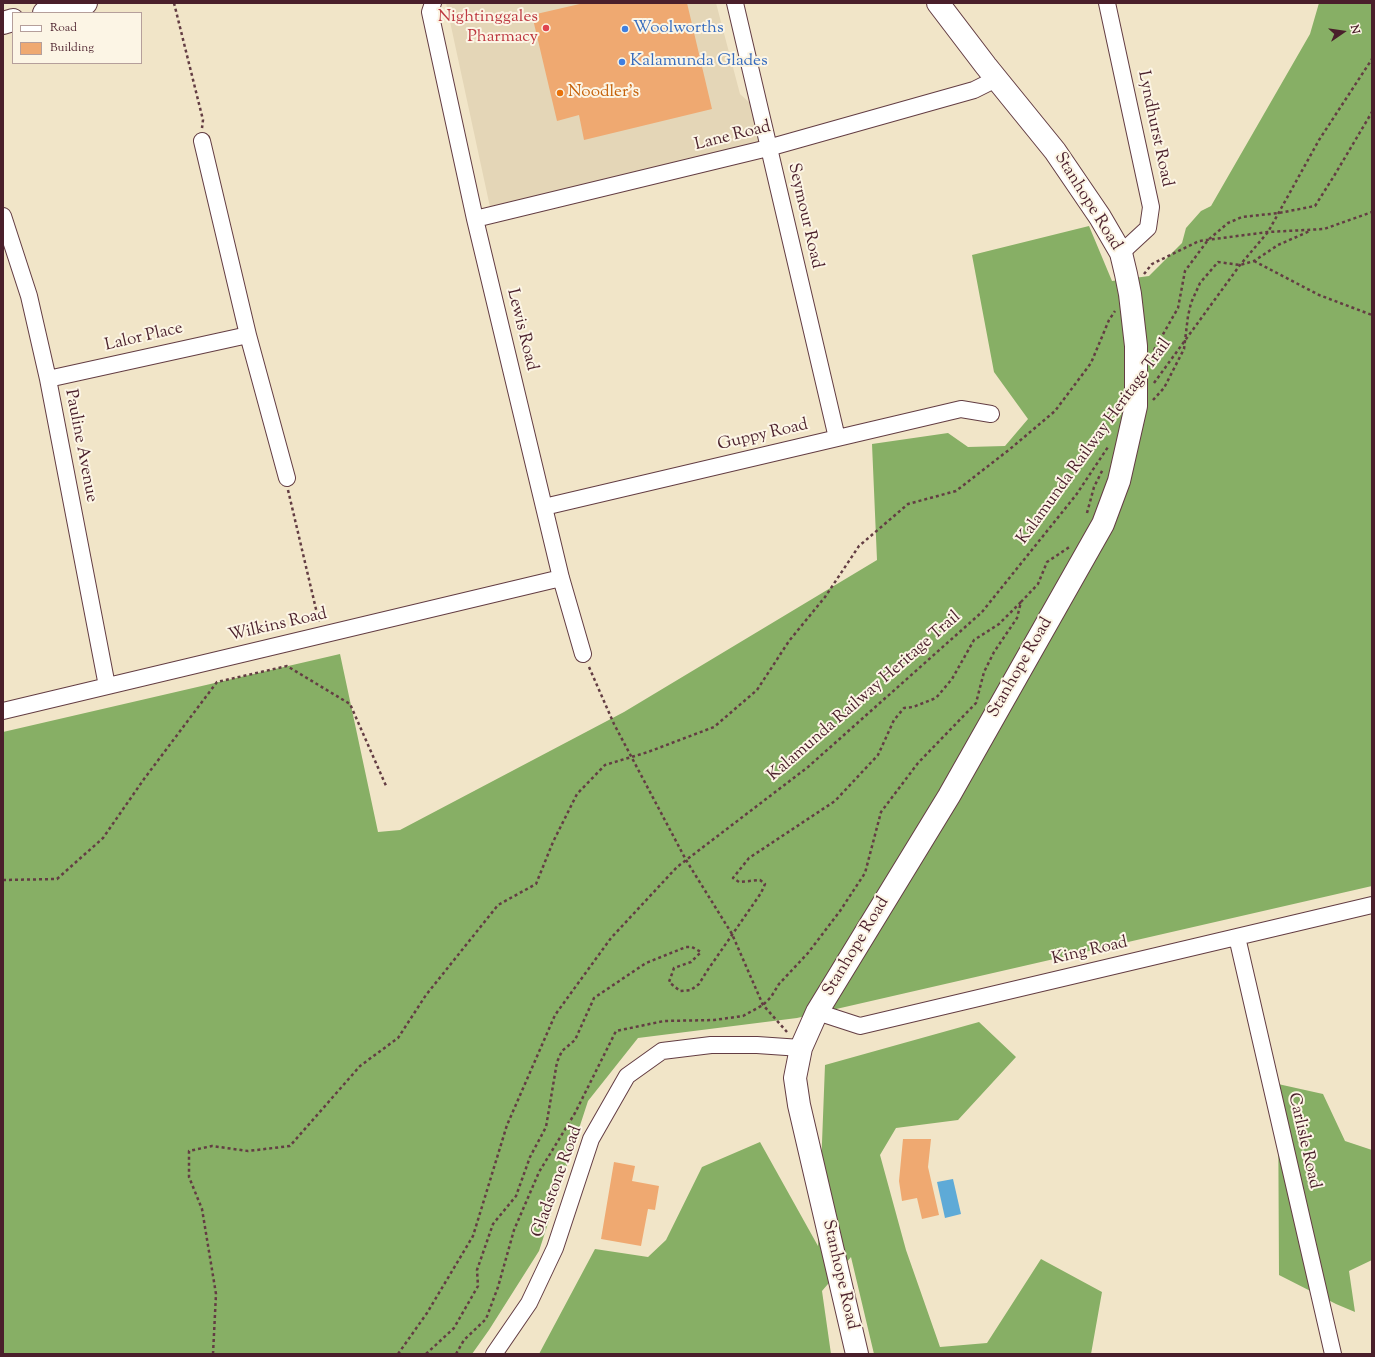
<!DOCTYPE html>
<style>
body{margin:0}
#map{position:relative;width:1375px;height:1357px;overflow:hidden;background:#f1e5c8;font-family:"Sorts Mill Goudy",serif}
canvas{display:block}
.frame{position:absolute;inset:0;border:4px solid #4a1f2b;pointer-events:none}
.legend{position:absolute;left:12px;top:12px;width:130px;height:52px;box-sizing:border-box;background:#fcf5e5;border:1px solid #b59f9b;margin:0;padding:5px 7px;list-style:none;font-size:12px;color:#4a1f2b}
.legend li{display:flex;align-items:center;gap:8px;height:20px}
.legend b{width:20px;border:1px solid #b59f9b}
.north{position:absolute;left:1323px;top:12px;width:40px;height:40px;-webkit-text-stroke:3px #fcf5e5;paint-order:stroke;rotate:77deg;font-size:11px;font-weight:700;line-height:16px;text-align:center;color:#4a1f2b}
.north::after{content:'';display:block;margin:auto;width:14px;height:18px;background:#4a1f2b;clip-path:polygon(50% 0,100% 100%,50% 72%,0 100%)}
</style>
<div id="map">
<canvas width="1375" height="1357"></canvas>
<div class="frame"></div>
<ul class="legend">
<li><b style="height:5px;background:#fff"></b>Road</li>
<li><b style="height:11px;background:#efa971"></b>Building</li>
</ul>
<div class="north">N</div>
</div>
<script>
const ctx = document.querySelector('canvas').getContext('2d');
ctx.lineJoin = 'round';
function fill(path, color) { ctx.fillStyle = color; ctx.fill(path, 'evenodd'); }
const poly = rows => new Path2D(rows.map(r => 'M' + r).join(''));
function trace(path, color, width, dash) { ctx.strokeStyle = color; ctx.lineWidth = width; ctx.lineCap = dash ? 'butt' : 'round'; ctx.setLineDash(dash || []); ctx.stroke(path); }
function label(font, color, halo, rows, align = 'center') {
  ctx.font = font + ' "Sorts Mill Goudy",serif'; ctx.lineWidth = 4; ctx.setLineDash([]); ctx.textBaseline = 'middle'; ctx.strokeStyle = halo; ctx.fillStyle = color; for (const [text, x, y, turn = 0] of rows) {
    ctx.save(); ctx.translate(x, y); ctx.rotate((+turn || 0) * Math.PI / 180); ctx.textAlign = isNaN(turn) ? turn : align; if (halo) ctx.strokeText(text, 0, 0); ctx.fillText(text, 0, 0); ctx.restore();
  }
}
fill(poly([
 [446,3,716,3,740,94,751,104,762,143,490,207]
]), '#e4d6b7');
fill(poly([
 [1319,3,1372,3,1372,886,797,1018,638,1038,588,1101,539,1251,489,1330,472,1354,3,1354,3,732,340,654,378,832,400,830,624,712,877,560,872,444,948,433,968,447,1005,446,1028,419,994,372,972,255,1089,226,1112,281,1149,276,1182,243,1186,228,1201,211,1211,206,1310,34],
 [979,1022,1016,1057,958,1120,896,1128,880,1155,906,1250,940,1347,987,1343,1041,1259,1102,1292,1091,1354,874,1354,851,1257,822,1291,831,1354,539,1354,595,1249,648,1257,666,1240,702,1167,760,1142,818,1246,825,1065],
 [1278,1084,1323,1094,1345,1141,1372,1150,1372,1260,1349,1271,1355,1312,1336,1304,1279,1275]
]), '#87af65');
fill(poly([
 [953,1179,961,1214,945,1218,937,1182]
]), '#5eaad7');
fill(poly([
 [584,3,687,3,712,109,584,140,579,115,557,121,532,15],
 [903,1139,931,1139,928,1167,939,1215,922,1219,917,1198,902,1201,899,1181],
 [614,1162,635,1166,632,1181,659,1186,655,1210,648,1209,641,1246,601,1239]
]), '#efa971');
const street = poly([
 [433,3,430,12,475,219,561,578,583,654],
 [735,3,837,438],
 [1107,3,1151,207,1148,228,1121,253],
 [202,141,248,335,287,478],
 [3,216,29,296,48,379,107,686],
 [475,219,768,148,974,90,996,79],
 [48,379,248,335],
 [544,507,961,409,991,414],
 [3,711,561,578],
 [1237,937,1333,1354],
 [817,1012,860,1026,1372,905],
 [494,1354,529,1303,555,1248,591,1139,627,1076,662,1051,711,1045,757,1045,801,1048]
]);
const secondary = poly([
 [857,1354,799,1105,795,1078,801,1048,817,1012,949,796,1103,524,1119,481,1136,406,1136,346,1130,294,1126,274,1121,253,1100,217,1055,151,986,66,938,3]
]);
const primary = poly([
 [44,13,86,3],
 [3,23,13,20]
]);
trace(street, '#633d43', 18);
trace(secondary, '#633d43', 24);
trace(primary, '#633d43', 24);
trace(poly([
 [174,3,203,120,202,128],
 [1254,261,1319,295,1372,315],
 [1144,274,1152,264,1199,241,1268,232,1324,229,1372,212],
 [1154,350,1178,308,1185,271,1208,240,1228,223,1242,217,1279,213,1315,206,1334,176,1372,112],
 [1154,383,1240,265,1268,232,1319,140,1372,59],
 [1153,400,1164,388,1184,349,1188,316,1191,303,1200,283,1218,262,1240,265,1254,261,1278,245,1310,231],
 [288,490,319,622],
 [1087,513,1094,487,1103,469],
 [589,667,614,724,686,860,732,934,763,1005,787,1032],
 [3,880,57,879,103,838,144,779,217,682,287,666,350,704,387,788],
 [213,1354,216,1294,202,1209,189,1177,189,1151,212,1146,248,1151,290,1146,360,1066,398,1038,426,995,498,905,536,884,553,842,577,794,605,765,648,752,714,727,757,690,789,641,825,597,859,546,908,504,956,491,1010,449,1055,411,1091,363,1109,320,1115,311],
 [398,1354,427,1313,473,1236,507,1125,555,1015,611,938,677,867,808,767,982,612,1076,495,1108,447],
 [426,1354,454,1328,478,1286,477,1270,493,1224,516,1196,530,1157,546,1127,557,1062,562,1051,575,1040,594,998,646,963,686,947,692,947,701,952,691,962,674,968,669,982,680,991,691,990,699,984,707,971,761,893,765,884,760,880,739,882,733,878,749,858,835,801,878,755,894,720,904,708,913,707,936,698,952,679,974,640,999,624,1021,602],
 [456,1354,464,1340,486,1319,498,1287,514,1230,539,1172,575,1113,616,1031,664,1021,714,1020,743,1016,763,1005,771,997,779,984,808,953,840,911,865,873,881,812,918,763,976,703,984,672,994,652,1017,618,1021,602,1038,584,1047,562,1071,546]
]), '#633d43', 2.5, [3, 3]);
trace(street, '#fff', 16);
trace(secondary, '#fff', 22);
trace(primary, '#fff', 22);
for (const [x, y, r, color] of [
 [546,28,4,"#e0444e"],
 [625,29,4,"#3f7fe0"],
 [622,62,4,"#3f7fe0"],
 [560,93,4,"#e8710a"]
]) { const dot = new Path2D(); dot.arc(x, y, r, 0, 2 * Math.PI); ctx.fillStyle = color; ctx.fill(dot); trace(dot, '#fcf5e5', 1.5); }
label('17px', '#be3a42', '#fcf5e5', [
 ["Nightinggales",538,18],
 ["Pharmacy",538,38]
], 'right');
label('17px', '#366cbe', '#fcf5e5', [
 ["Woolworths",633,29],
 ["Kalamunda Glades",630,62]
], 'left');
label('17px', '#c56008', '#fcf5e5', [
 ["Noodler's",568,93]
], 'left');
label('17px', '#4a1f2b', '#fcf5e5', [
 ["Lyndhurst Road",1154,129,78],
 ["Lane Road",733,137,-14],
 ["Stanhope Road",1087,202,58],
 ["Seymour Road",804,216,77],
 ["Lewis Road",521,330,76],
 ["Lalor Place",144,338,-13],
 ["Guppy Road",763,436,-13],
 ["Kalamunda Railway Heritage Trail",1095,442,-54],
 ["Pauline Avenue",80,446,79],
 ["Wilkins Road",278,626,-13],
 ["Stanhope Road",1021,668,-60],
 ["Kalamunda Railway Heritage Trail",865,697,-41],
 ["Stanhope Road",857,947,-59],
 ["King Road",1090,952,-13],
 ["Carlisle Road",1303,1141,77],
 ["Gladstone Road",558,1182,-70],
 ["Stanhope Road",839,1275,77]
]);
</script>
